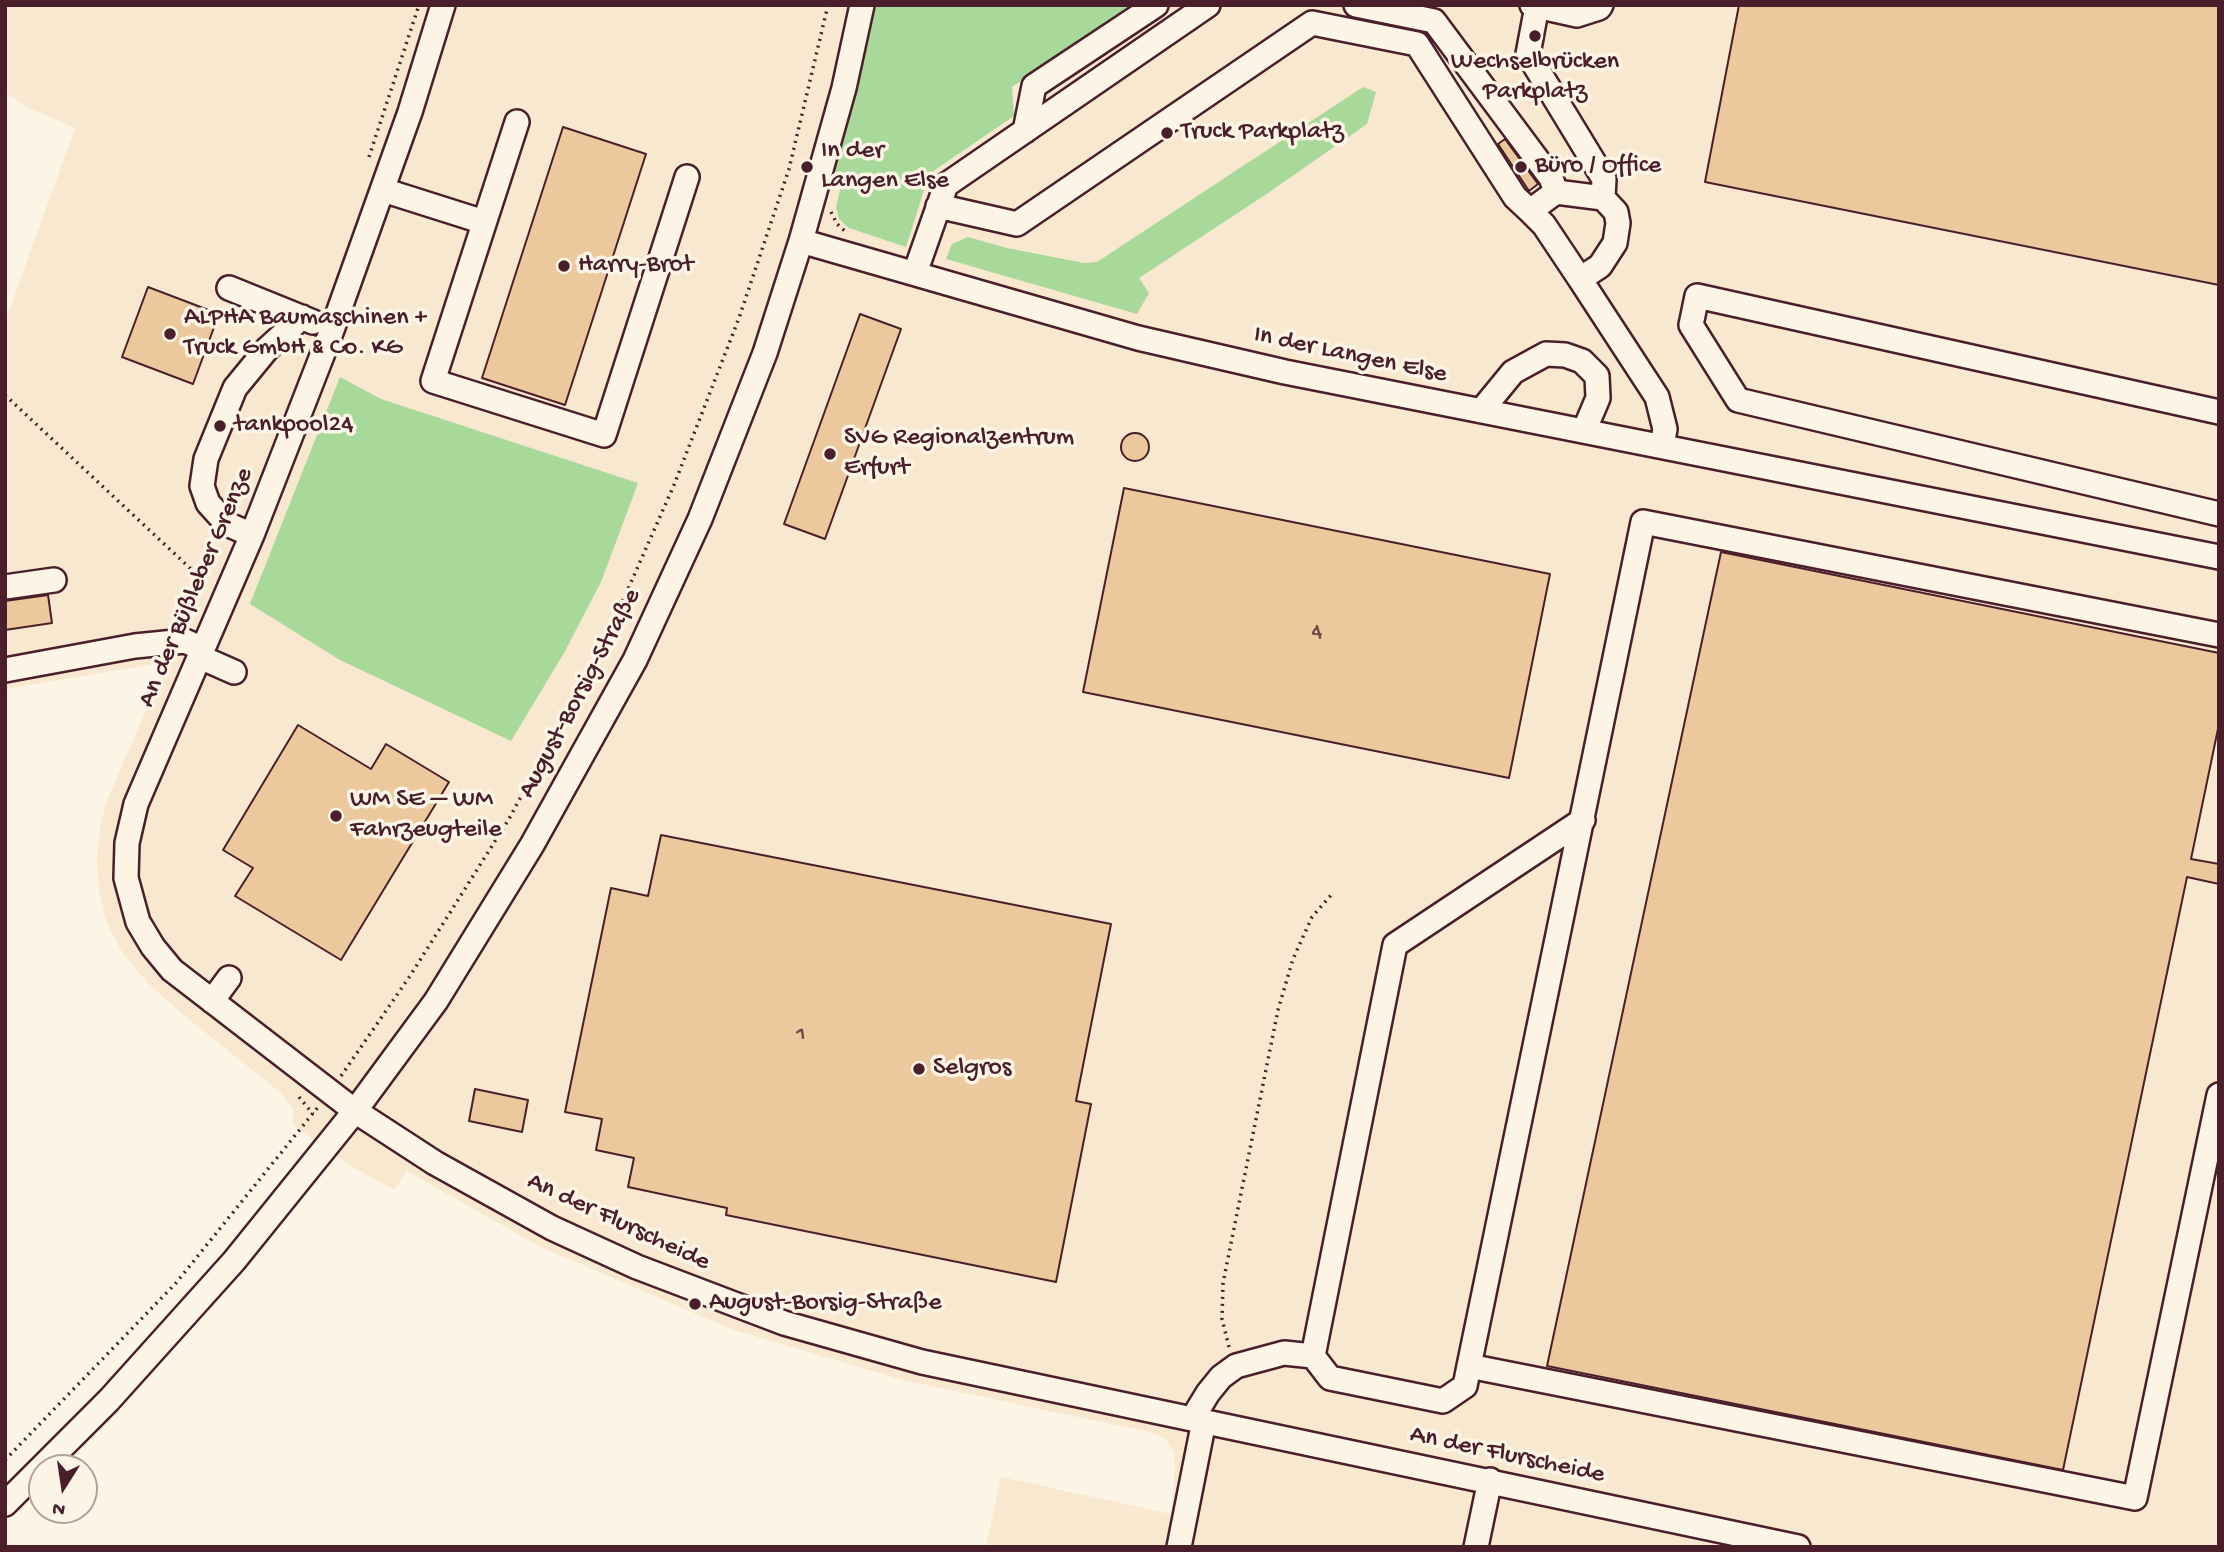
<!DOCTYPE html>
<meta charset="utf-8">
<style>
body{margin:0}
#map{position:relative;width:2224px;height:1552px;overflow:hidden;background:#fcf5e5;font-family:"Gochi Hand",sans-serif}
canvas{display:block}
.frame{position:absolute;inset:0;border:7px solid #4a1f2b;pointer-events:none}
.north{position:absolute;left:28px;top:1454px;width:70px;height:70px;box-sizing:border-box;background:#fcf5e5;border:2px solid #b59f9b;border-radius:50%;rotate:192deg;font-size:19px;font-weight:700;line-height:28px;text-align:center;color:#4a1f2b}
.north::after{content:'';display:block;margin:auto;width:24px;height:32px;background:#4a1f2b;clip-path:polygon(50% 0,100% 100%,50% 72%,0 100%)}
</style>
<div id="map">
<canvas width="2224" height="1552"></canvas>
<div class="frame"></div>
<div class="north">N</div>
</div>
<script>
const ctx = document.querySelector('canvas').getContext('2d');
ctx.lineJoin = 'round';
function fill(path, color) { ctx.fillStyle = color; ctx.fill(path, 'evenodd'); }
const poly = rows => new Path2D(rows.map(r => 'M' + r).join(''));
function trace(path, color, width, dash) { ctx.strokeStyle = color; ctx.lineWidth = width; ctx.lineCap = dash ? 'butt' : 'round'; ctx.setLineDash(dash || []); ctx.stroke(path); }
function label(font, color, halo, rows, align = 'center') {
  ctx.font = font + ' "Gochi Hand",sans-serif'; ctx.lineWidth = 7; ctx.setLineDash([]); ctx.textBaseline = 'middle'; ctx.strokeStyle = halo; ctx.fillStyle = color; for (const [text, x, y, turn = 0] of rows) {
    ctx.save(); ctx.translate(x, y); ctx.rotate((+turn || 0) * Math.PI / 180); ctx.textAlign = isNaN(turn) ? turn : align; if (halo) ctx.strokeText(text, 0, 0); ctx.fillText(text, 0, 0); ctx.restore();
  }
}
fill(poly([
 [5,5,2219,5,2219,1547,986,1547,1001,1477,1171,1514,1175,1469,1174,1452,1166,1439,1149,1432,903,1380,731,1329,539,1246,407,1171,394,1190,341,1160,293,1125,293,1109,281,1093,181,1013,149,984,123,954,106,921,99,890,97,861,100,827,106,803,167,662,5,689,5,322,75,128,27,107,5,92]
]), '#f7e8cf');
fill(poly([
 [874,5,1132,5,1012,87,1014,116,929,174,906,247,849,228,839,219,836,207,843,177,833,174],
 [1363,87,1376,92,1367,124,1268,193,1139,278,1149,293,1137,314,946,259,952,244,968,237,1007,248,1084,263,1097,262],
 [340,377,381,399,638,483,601,582,564,653,511,741,340,660,250,604]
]), '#a8d99a');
const building = poly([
 [1739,5,2219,5,2219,285,1705,182,1739,5],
 [563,127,646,154,565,405,482,378,563,127],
 [1505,139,1538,184,1529,191,1498,144,1505,139],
 [148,287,219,314,193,384,122,357,148,287],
 [860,314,901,329,825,539,784,524,860,314],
 '1121 447a14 14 0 1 1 28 0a14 14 0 1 1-28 0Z',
 [1124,488,1550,574,1509,778,1083,692,1124,488],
 [1721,552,2219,653,2219,724,2191,859,2219,864,2219,884,2187,877,2063,1470,1547,1366,1721,552],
 [48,595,52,623,5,630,5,601,48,595],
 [298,725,371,769,386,744,449,782,341,960,235,896,253,868,223,850,298,725],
 [661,835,1111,924,1076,1101,1091,1104,1056,1282,726,1215,727,1208,628,1187,634,1158,596,1150,602,1119,565,1112,611,888,648,896,661,835],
 [475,1089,528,1100,522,1132,469,1121,475,1089]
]);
fill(building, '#ecc89d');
trace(building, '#4a1f2b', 2);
const minor = poly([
 [443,5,410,112,332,330,252,535,136,804,127,843,126,878,138,922,153,947,172,970,355,1111,435,1163,552,1228,637,1267,784,1323,922,1362,1798,1547],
 [1356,5,1434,21,1551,178,1556,192],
 [1532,5,1577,15,1599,8,1601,5],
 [1537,6,1528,54,1604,179,1603,198,1616,212,1618,223,1615,243,1600,266,1580,279,1657,397,1665,429,1662,446],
 [517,122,433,381,604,435,687,177],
 [1025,131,1034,86,1156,5],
 [383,190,484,222],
 [938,206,1017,224,1312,23,1417,44,1515,197,1530,211],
 [801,241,1138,338,1285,372,2219,557],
 [915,273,946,185,1208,5],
 [1580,279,1544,225,1530,211,1556,192,1603,198],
 [229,288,313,322],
 [1481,411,1513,372,1546,354,1565,355,1582,361,1597,376,1598,398,1584,431],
 [2219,412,1697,296,1691,325,1738,400,2219,514],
 [252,535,227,524,208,503,202,486,206,459,235,388,267,349,302,317],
 [5,587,54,580],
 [200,657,234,672],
 [5,670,135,646,185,641,203,649],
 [1583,820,1395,945,1313,1356,1330,1378,1443,1401,1465,1386,1469,1366,2135,1498,2219,1095],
 [212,1001,229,978],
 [1469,1366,1643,522,2219,635],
 [1196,1419,1197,1411,1208,1393,1221,1377,1236,1366,1284,1353,1313,1356],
 [5,1504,109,1400,234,1261,355,1111,436,1001,532,845,635,660,700,519,765,353,801,241,844,88,862,5],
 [1179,1547,1204,1421],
 [1476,1547,1490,1480]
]);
trace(minor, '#4a1f2b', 28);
trace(poly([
 [369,157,418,8],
 [831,212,837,224,845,231],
 [5,395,208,585],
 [341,1076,410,976,509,819,613,623,674,485,739,318,789,169,828,5],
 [299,1097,313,1114],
 [1229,1347,1222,1319,1223,1283,1278,1010,1293,959,1312,917,1332,894],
 [5,1460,176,1283,318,1107]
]), '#4a1f2b', 3.5, [2, 5]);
trace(minor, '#fcf5e5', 23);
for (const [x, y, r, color] of [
 [1535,36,7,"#4a1f2b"],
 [1167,133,7,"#4a1f2b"],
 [807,167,7,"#4a1f2b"],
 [1521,167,7,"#4a1f2b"],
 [564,266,7,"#4a1f2b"],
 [170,334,7,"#4a1f2b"],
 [220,426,7,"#4a1f2b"],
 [830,454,7,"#4a1f2b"],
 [336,816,7,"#4a1f2b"],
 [919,1069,7,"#4a1f2b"],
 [695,1304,7,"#4a1f2b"]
]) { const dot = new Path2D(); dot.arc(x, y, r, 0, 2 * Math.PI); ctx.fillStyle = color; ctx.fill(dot); trace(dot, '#fcf5e5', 2.5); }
label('23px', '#724948', null, [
 ["4",1317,633],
 ["1",801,1035]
]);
label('26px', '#4a1f2b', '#fcf5e5', [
 ["Wechselbrücken",1535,63,"center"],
 ["Parkplatz",1535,93,"center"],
 ["Truck Parkplatz",1181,133],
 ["In der",821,152],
 ["Langen Else",821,182],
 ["Büro / Office",1535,167],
 ["Harry-Brot",578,266],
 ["ALPHA Baumaschinen +",184,319],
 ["Truck GmbH & Co. KG",184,349],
 ["tankpool24",234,426],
 ["SVG Regionalzentrum",844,439],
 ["Erfurt",844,469],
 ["WM SE – WM",350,801],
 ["Fahrzeugteile",350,831],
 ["Selgros",933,1069],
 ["August-Borsig-Straße",709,1304]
], 'left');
label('26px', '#4a1f2b', '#fcf5e5', [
 ["In der Langen Else",1350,356,12],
 ["An der Büßleber Grenze",197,588,-67],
 ["August-Borsig-Straße",581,694,-62],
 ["An der Flurscheide",618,1223,25],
 ["An der Flurscheide",1507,1456,12]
]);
</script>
